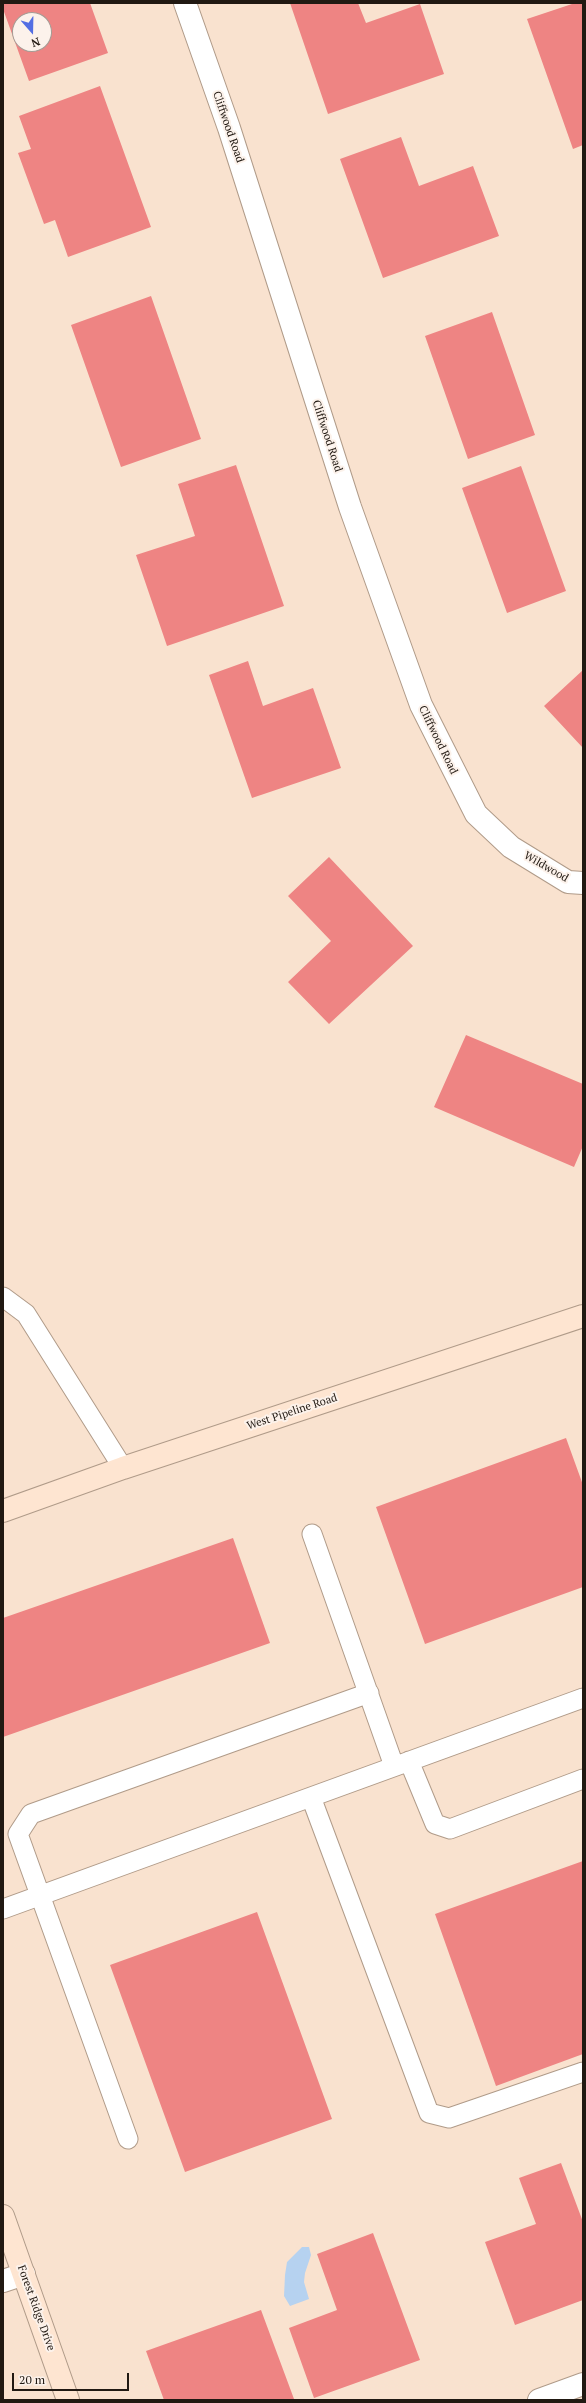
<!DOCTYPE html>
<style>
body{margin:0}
#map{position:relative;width:586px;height:2403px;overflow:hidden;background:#f9e2cf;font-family:"PT Serif",serif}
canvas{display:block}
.frame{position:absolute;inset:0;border:4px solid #211912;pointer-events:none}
.north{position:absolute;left:12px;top:12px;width:40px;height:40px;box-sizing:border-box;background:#fcf2eb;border:1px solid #a49b94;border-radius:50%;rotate:160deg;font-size:11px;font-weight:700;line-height:16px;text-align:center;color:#211912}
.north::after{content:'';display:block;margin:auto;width:14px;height:18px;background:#536ee3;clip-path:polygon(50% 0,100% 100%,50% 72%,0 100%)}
.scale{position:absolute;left:12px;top:2373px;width:117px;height:18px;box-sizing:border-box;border:2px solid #211912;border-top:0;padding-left:5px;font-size:12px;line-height:14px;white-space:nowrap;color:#211912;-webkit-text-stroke:3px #fcf2eb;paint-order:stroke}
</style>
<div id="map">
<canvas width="586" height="2403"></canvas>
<div class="frame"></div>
<div class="north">N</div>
<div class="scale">20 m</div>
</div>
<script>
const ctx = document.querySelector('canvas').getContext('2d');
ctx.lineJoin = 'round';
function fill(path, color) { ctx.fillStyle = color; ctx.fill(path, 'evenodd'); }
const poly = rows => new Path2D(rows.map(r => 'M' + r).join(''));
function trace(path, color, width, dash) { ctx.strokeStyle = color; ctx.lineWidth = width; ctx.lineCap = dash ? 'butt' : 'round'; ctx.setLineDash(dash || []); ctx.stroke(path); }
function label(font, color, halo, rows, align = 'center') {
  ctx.font = font + ' "PT Serif",serif'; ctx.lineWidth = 4; ctx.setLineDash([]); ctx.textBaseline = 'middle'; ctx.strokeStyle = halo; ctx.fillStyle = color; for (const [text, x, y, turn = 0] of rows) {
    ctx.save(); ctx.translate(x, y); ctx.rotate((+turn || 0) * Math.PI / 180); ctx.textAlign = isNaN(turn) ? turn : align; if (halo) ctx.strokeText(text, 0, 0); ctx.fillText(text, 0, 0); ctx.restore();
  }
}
fill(poly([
 [302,2247,309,2247,311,2255,305,2273,304,2282,309,2299,290,2306,284,2296,285,2275,287,2262]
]), '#b6d2f0');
fill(poly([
 [3,3,90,3,108,53,29,81,3,9],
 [20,20,44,20,44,44,20,44],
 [290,3,358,3,366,23,420,4,444,74,328,114],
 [575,3,583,3,583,145,573,149,527,19],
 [100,86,151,227,68,257,55,220,44,224,18,153,31,149,19,116],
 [401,137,419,186,473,166,499,236,383,278,340,159],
 [151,296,201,439,121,467,71,325],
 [492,312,535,435,468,459,425,336],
 [236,465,284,606,167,646,136,555,195,536,178,484],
 [521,466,566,591,507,613,462,488],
 [248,661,263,706,313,688,341,768,252,798,209,675],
 [583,670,583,748,544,706],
 [329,857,413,946,329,1024,288,982,331,941,288,896],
 [466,1035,583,1084,583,1146,574,1167,434,1107],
 [566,1438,583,1485,583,1587,425,1644,376,1507],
 [233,1538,270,1643,3,1737,3,1618],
 [583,1861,583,2054,496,2086,435,1914],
 [257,1912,332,2119,185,2172,110,1965],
 [561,2163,583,2222,583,2300,515,2325,485,2242,536,2224,519,2178],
 [373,2233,420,2360,314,2398,289,2328,337,2310,317,2254],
 [261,2310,294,2399,164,2400,146,2351]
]), '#ee8483');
const service = poly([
 [3,1297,26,1314,123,1468],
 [312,1534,394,1766],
 [409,1761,435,1824,450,1829,583,1779],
 [311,1797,429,2113,449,2118,583,2072],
 [3,1909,583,1698],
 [128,2139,18,1834,31,1814,369,1693]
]);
const minor = poly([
 [185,3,229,128,350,507,421,705,476,814,511,847,568,882,583,883],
 [3,2281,24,2274],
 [539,2400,583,2384]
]);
const secondary = poly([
 [3,1511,123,1468,583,1316],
 [3,2216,68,2400]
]);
trace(service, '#b09b89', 21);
trace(minor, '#b09b89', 24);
trace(secondary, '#b09b89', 24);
trace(service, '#fff', 19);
trace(minor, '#fff', 22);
trace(secondary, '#fee5d1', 22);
label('11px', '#211912', '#fcf2eb', [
 ["Cliffwood Road",228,127,71],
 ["Cliffwood Road",327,436,72],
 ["Cliffwood Road",438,740,64],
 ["Wildwood",546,867,30],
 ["West Pipeline Road",292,1412,-18],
 ["Forest Ridge Drive",36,2308,70]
]);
</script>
